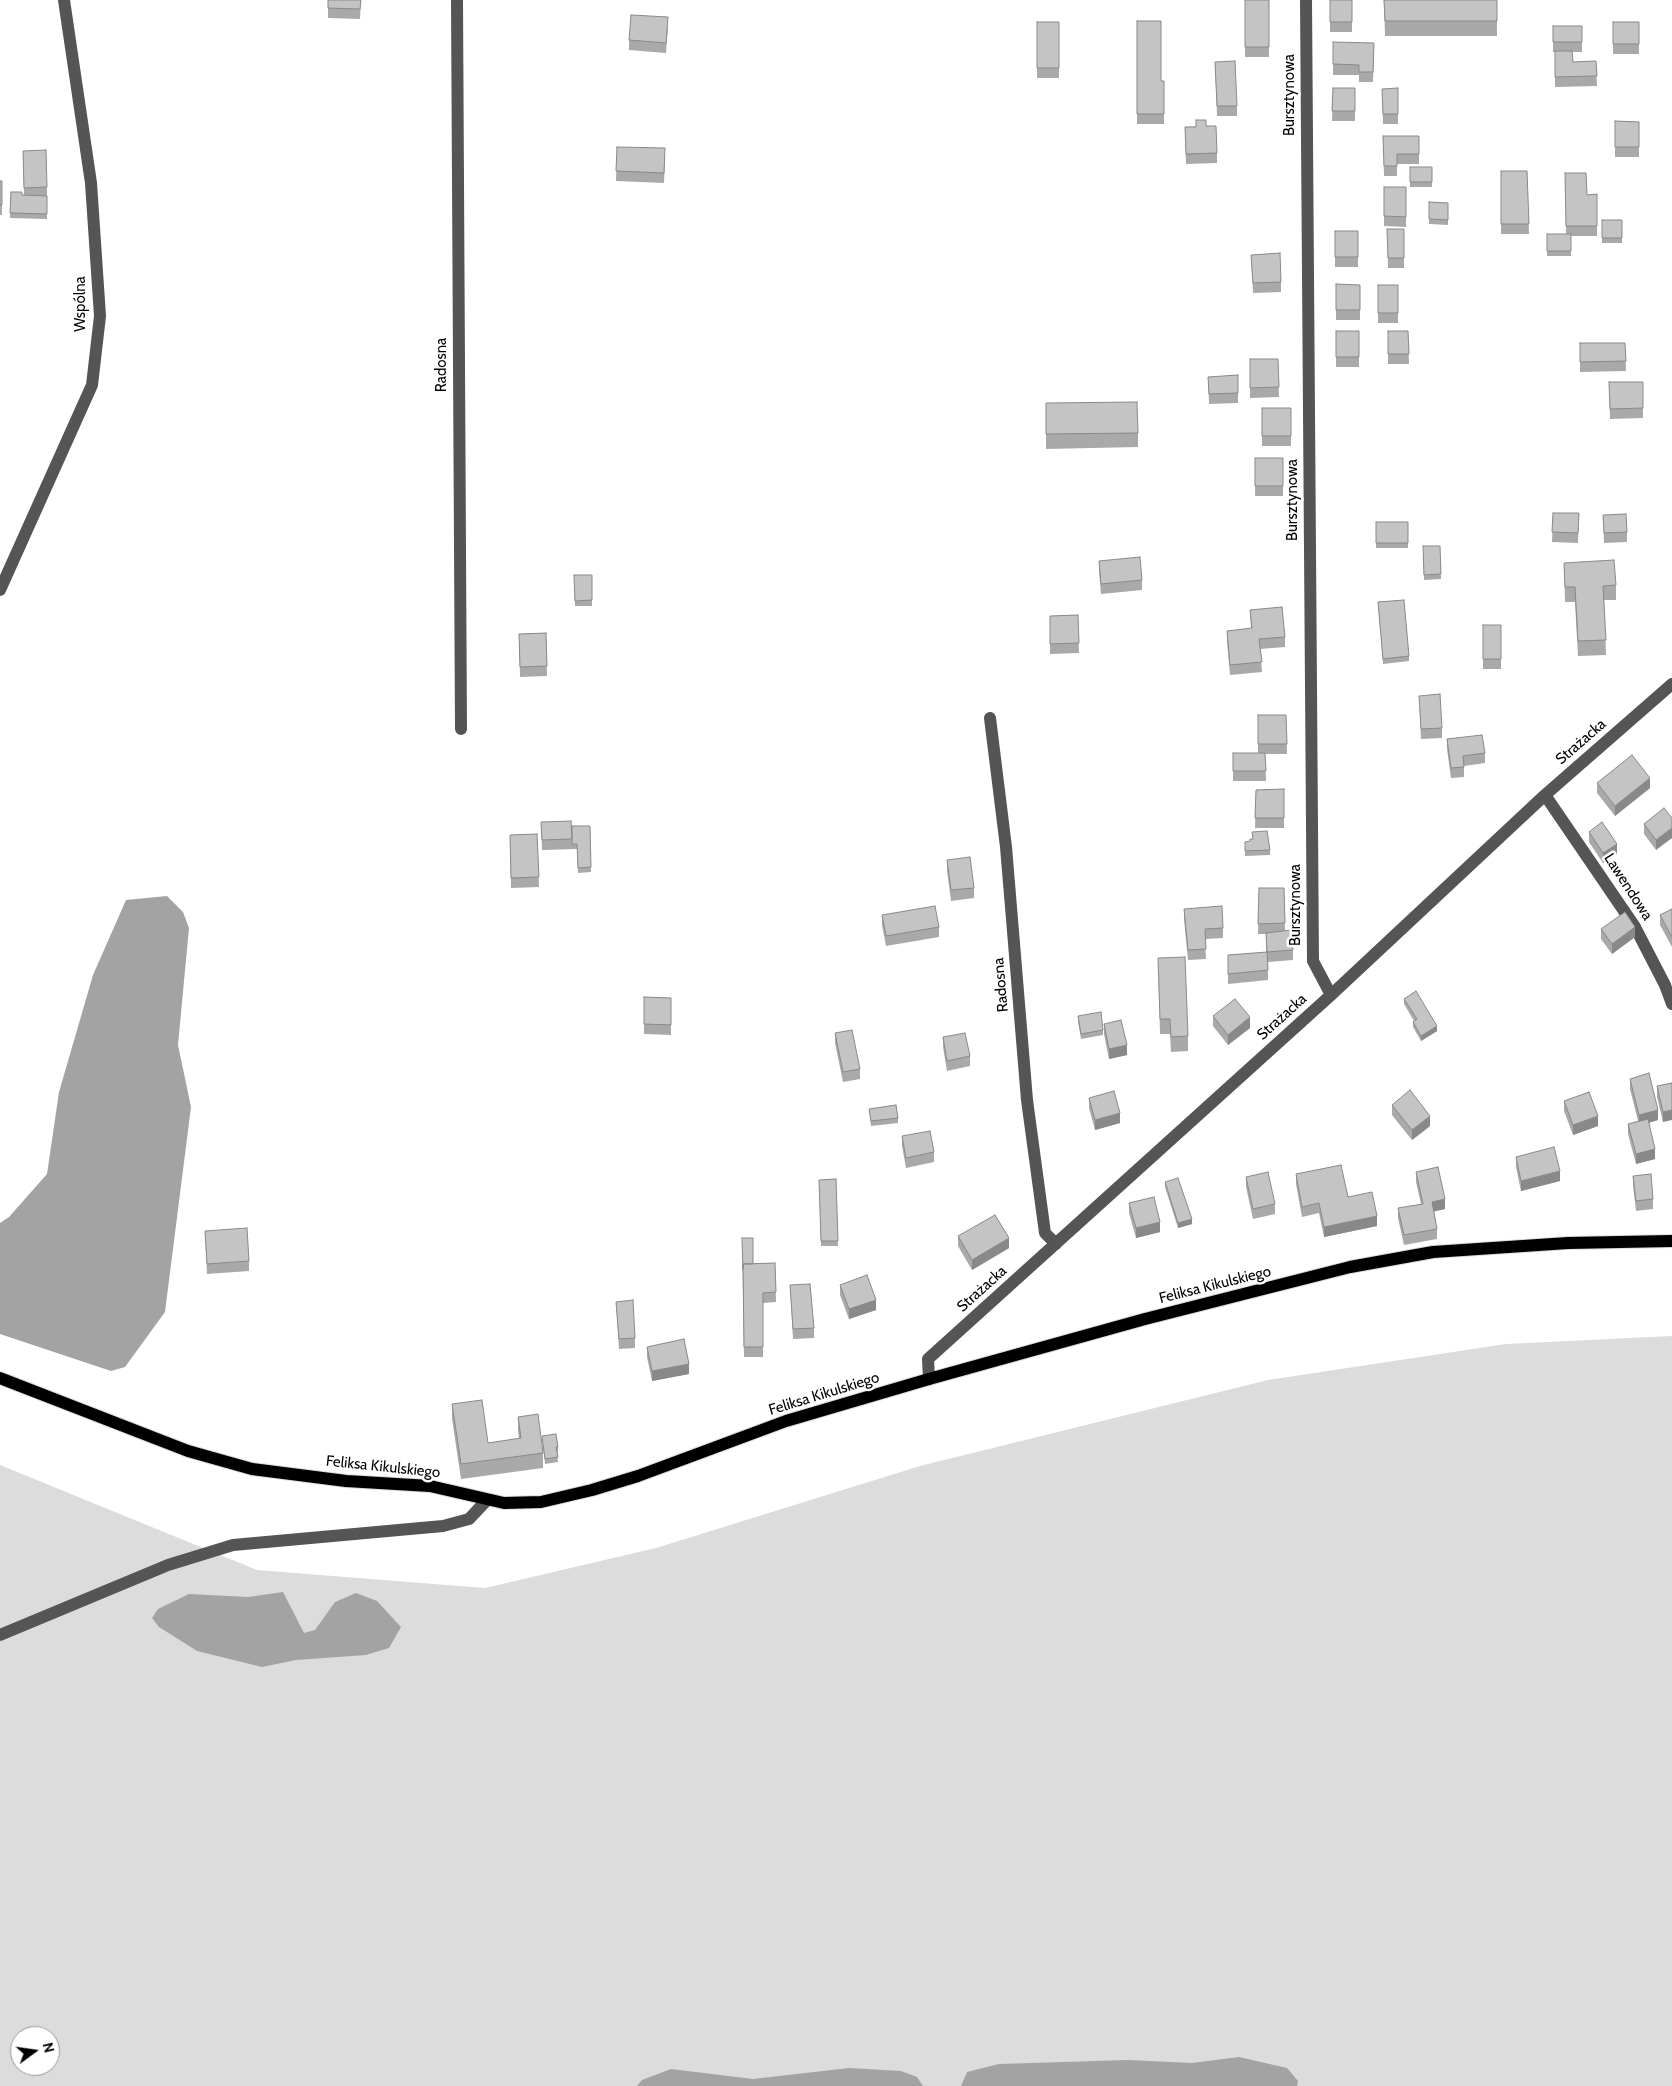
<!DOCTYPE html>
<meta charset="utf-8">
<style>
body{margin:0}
#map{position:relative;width:1672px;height:2086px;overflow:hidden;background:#fff;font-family:Cabin,sans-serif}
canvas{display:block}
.north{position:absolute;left:10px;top:2026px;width:50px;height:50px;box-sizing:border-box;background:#fff;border:1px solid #999;border-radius:50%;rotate:76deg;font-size:14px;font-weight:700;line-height:20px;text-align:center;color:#000}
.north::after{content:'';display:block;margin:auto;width:18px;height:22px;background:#000;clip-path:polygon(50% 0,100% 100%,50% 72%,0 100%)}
</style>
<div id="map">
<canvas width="1672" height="2086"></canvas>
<div class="north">N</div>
</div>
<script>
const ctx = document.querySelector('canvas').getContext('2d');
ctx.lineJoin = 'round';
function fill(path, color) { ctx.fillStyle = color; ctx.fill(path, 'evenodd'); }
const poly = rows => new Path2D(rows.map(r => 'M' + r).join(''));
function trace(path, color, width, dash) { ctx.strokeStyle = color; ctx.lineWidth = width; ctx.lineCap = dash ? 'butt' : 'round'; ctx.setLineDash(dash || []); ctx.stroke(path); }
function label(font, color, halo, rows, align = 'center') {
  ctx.font = font + ' Cabin,sans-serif'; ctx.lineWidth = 5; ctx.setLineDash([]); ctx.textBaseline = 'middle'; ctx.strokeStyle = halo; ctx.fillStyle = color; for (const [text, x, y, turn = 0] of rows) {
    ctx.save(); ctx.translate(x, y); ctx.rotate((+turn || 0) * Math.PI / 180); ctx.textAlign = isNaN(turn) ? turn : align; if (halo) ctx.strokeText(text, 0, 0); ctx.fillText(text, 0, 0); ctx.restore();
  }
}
fill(poly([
 [1672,1336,1672,2086,0,2086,0,1465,257,1570,485,1588,656,1548,920,1466,1268,1380,1506,1344],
 [20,2036,50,2036,50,2066,20,2066]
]), '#dcdcdc');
fill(poly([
 [167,896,183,912,189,928,178,1045,191,1107,165,1312,125,1367,111,1371,0,1334,0,1223,9,1217,47,1174,59,1092,93,975,126,900],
 [283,1592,304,1633,315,1630,335,1602,356,1593,377,1601,401,1627,389,1648,366,1655,296,1660,262,1667,197,1651,159,1627,152,1618,158,1609,189,1594,248,1597],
 [1239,2057,1287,2068,1298,2081,1297,2086,961,2086,967,2072,999,2064,1128,2060,1192,2063],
 [849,2068,901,2071,917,2077,923,2086,637,2086,642,2080,671,2069,753,2079]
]), '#a3a3a3');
const major = poly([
 [0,1378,188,1451,252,1469,346,1481,430,1486,504,1503,541,1502,592,1490,638,1476,786,1421,929,1379,1145,1319,1350,1267,1433,1252,1568,1243,1672,1241]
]);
trace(major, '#dbdbdb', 14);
trace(poly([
 [457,0,461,729],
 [1306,0,1313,961,1331,995],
 [0,590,92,385,100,316,91,183,64,0],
 [990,718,1006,847,1027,1100,1045,1233,1056,1244],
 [1545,795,1635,927,1665,985,1672,1004],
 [929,1379,928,1359,1331,995,1545,795,1672,684],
 [0,1635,168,1565,233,1545,443,1526,469,1519,487,1500]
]), '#555', 12);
trace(major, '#000', 12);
fill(poly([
 [328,0,361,0,360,19,328,18],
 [1245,0,1269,0,1269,57,1245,57],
 [1330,0,1352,0,1352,32,1330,32],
 [1384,0,1497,0,1497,36,1385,36],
 [1137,21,1161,81,1164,81,1164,124,1137,124],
 [1037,22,1059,22,1059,78,1037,78],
 [1613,22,1639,22,1639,54,1613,54],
 [1553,26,1582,26,1582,52,1572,52,1573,62,1596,61,1597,86,1555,87,1555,52,1553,52],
 [668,27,666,53,629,50,629,40],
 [1333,42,1374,53,1373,82,1359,82,1359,75,1333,75],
 [1215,62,1237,106,1237,116,1217,116],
 [1333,88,1355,88,1355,121,1332,121],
 [1398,88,1398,124,1383,124,1382,89],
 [1615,121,1639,122,1639,157,1615,157],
 [1206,126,1217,153,1217,163,1186,164,1185,127],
 [1383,136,1419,136,1419,164,1397,164,1397,176,1384,176],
 [617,147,665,158,664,183,616,181],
 [23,151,47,187,47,219,10,218,11,192,24,195],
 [1410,167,1432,167,1432,187,1410,187],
 [1501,171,1527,171,1529,234,1501,234],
 [1565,173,1587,195,1597,194,1597,236,1571,236,1571,256,1547,256,1547,234,1566,234],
 [0,181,2,181,2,215,0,215],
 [1384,187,1406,187,1406,227,1384,226],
 [1429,202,1448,203,1448,225,1429,224],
 [1602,220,1622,220,1622,243,1602,243],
 [1387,229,1404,229,1404,268,1388,268],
 [1335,231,1358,231,1358,267,1335,267],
 [1251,255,1281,282,1281,292,1253,293],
 [1336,284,1360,285,1360,320,1336,320],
 [1378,285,1398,285,1398,323,1378,323],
 [1336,331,1359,331,1359,367,1336,367],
 [1388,331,1408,331,1409,364,1388,364],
 [1580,343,1625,343,1626,371,1580,372],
 [1250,359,1278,359,1279,397,1250,398],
 [1208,377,1238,393,1238,403,1209,404],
 [1609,382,1643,382,1643,418,1610,419],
 [1046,403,1138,433,1138,447,1046,449],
 [1262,408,1291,408,1291,446,1262,446],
 [1255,458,1283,458,1283,496,1255,496],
 [1553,513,1579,513,1578,543,1552,542],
 [1603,515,1627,532,1627,542,1604,543],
 [1376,522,1408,522,1408,548,1376,548],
 [1423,546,1440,546,1441,579,1424,580],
 [1099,561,1142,580,1142,590,1101,594,1099,571],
 [1564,563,1616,585,1616,600,1604,600,1606,655,1578,656,1575,602,1565,602],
 [574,575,592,575,592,606,575,606],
 [1378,602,1409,656,1409,661,1383,664],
 [1250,610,1285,637,1285,647,1260,649,1262,672,1230,675,1227,641,1227,631,1251,628],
 [1078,615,1079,653,1050,654,1050,616],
 [1483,625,1501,625,1501,669,1483,669],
 [546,633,547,676,520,677,519,634],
 [1419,696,1442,728,1442,738,1421,739],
 [1258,715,1286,715,1287,754,1265,754,1266,781,1233,781,1233,753,1258,753],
 [1447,739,1485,753,1485,763,1464,766,1464,777,1451,778,1447,749],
 [1597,783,1650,788,1615,816,1597,793],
 [1284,789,1284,828,1255,828,1256,790],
 [1664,808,1656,850,1644,834,1644,824],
 [541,822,572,826,590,826,591,872,578,873,577,849,542,850],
 [1589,832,1617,854,1603,863,1589,842],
 [537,834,539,887,511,888,510,835],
 [1245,842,1270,850,1270,855,1245,856],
 [947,860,974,888,974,898,951,901,947,870],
 [1259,888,1284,888,1285,931,1293,950,1293,960,1268,962,1268,980,1228,984,1228,955,1266,952,1266,934,1258,934],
 [1184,909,1223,928,1223,938,1205,939,1206,959,1188,960,1184,919],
 [1672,909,1672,947,1660,925,1660,915],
 [882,915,939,927,939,937,886,946,882,925],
 [1601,929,1635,937,1612,954,1601,939],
 [1158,958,1188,1036,1188,1051,1171,1052,1170,1034,1160,1034],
 [644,997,671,998,671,1035,644,1034],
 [1404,999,1437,1031,1421,1041,1413,1027,1413,1022,1414,1021,1404,1004],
 [1078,1016,1103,1030,1103,1035,1081,1039,1078,1021],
 [1213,1016,1250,1028,1228,1045,1213,1026],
 [1104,1024,1127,1055,1109,1059,1104,1034],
 [835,1033,860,1069,860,1079,843,1082,835,1043],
 [943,1037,970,1056,970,1066,947,1071,943,1047],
 [1630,1079,1658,1120,1649,1123,1655,1159,1636,1164,1628,1134,1628,1124,1638,1121,1630,1089],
 [1672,1083,1663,1122,1657,1097,1657,1086],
 [1089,1098,1120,1123,1095,1130,1089,1108],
 [1564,1101,1598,1126,1573,1135,1564,1111],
 [1392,1105,1430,1126,1412,1140,1392,1115],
 [869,1109,898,1118,898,1123,871,1126],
 [902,1136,934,1152,934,1162,906,1168,902,1146],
 [1516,1157,1560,1181,1521,1191,1516,1167],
 [1416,1172,1445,1209,1434,1211,1437,1229,1437,1239,1404,1245,1398,1218,1398,1208,1421,1204,1416,1182],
 [1296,1174,1348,1197,1377,1226,1324,1237,1319,1213,1302,1217,1296,1184],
 [1633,1176,1653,1199,1653,1209,1636,1211,1633,1186],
 [1246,1177,1275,1204,1275,1214,1253,1219,1246,1187],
 [836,1179,838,1246,821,1246,819,1180],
 [1165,1182,1192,1224,1178,1228,1165,1187],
 [1129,1203,1160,1232,1136,1238,1129,1213],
 [205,1231,249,1261,249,1271,207,1274],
 [958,1236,1009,1248,972,1270,958,1246],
 [742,1238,753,1264,775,1263,776,1302,763,1303,763,1357,744,1357],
 [790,1285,814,1328,814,1338,793,1339],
 [840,1285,876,1310,849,1319,840,1295],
 [616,1302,635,1338,635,1348,619,1349],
 [647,1347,689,1374,652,1381,647,1357],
 [452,1404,488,1443,519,1439,518,1431,518,1417,543,1453,543,1468,461,1479,452,1419],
 [542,1436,558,1447,558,1452,557,1452,558,1462,545,1464]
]), '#a9a9a9');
fill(poly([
 [1650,778,1650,788,1615,816,1615,806],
 [1672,828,1672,838,1656,850,1656,840],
 [1617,844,1617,854,1603,863,1603,853],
 [1635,927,1635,937,1612,954,1612,944],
 [1250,1017,1250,1028,1228,1045,1228,1035],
 [1437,1026,1437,1031,1421,1041,1421,1036],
 [1127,1045,1127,1055,1109,1059,1109,1049],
 [1658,1110,1658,1120,1639,1125,1639,1115],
 [1672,1110,1672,1120,1663,1122,1663,1112],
 [1120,1113,1120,1123,1095,1130,1095,1120],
 [1430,1116,1430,1126,1412,1140,1412,1130],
 [1598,1116,1598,1126,1573,1135,1573,1125],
 [1655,1149,1655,1159,1636,1164,1636,1154],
 [1560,1171,1560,1181,1521,1191,1521,1181],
 [1445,1199,1445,1209,1432,1212,1432,1202],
 [1377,1216,1377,1226,1324,1237,1324,1227],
 [1192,1219,1192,1224,1178,1228,1178,1223],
 [1160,1222,1160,1232,1136,1238,1136,1228],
 [1009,1238,1009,1248,972,1270,972,1260],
 [876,1300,876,1310,849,1319,849,1309],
 [689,1364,689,1374,652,1381,652,1371]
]), '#898989');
const building = poly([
 [328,0,361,0,360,9,328,8,328,0],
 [1245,0,1269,0,1269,47,1245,47,1245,0],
 [1330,0,1352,0,1352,22,1330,22,1330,0],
 [1384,0,1497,0,1497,21,1385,21,1384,0],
 [631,15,668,17,666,43,629,40,631,15],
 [1137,21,1161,21,1161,81,1164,81,1164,114,1137,114,1137,21],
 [1037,22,1059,22,1059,68,1037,68,1037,22],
 [1613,22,1639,22,1639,44,1613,44,1613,22],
 [1553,26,1582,26,1582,42,1553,42,1553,26],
 [1333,42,1374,43,1373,72,1359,72,1359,65,1333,64,1333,42],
 [1555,51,1572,51,1573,62,1596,61,1597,76,1555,77,1555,51],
 [1235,61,1237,106,1217,106,1215,62,1235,61],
 [1333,88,1355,88,1355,111,1332,111,1333,88],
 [1398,88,1398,114,1383,114,1382,89,1398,88],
 [1196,120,1206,120,1206,126,1216,126,1217,153,1186,154,1185,127,1196,127,1196,120],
 [1615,121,1639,122,1639,147,1615,147,1615,121],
 [1383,136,1419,136,1419,154,1397,154,1397,166,1384,166,1383,136],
 [617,147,665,148,664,173,616,171,617,147],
 [46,150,47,187,24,188,23,151,46,150],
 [1410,167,1432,167,1432,182,1410,182,1410,167],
 [1501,171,1527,171,1529,224,1501,224,1501,171],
 [1565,173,1586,173,1587,195,1597,194,1597,226,1566,226,1565,173],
 [0,181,2,181,2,205,0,205,0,181],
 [1384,187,1406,187,1406,217,1384,216,1384,187],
 [11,192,22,192,22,195,47,196,47,214,10,213,11,192],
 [1429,202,1448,203,1448,220,1429,219,1429,202],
 [1602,220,1622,220,1622,238,1602,238,1602,220],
 [1387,229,1404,229,1404,258,1388,258,1387,229],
 [1335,231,1358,231,1358,257,1335,257,1335,231],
 [1547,234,1571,234,1571,251,1547,251,1547,234],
 [1280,253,1281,282,1253,283,1251,255,1280,253],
 [1336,284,1360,285,1360,310,1336,310,1336,284],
 [1378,285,1398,285,1398,313,1378,313,1378,285],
 [1336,331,1359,331,1359,357,1336,357,1336,331],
 [1388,331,1408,331,1409,354,1388,354,1388,331],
 [1580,343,1625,343,1626,361,1580,362,1580,343],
 [1250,359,1278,359,1279,387,1250,388,1250,359],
 [1238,375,1238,393,1209,394,1208,377,1238,375],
 [1609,382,1643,382,1643,408,1610,409,1609,382],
 [1137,402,1138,433,1046,434,1046,403,1137,402],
 [1262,408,1291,408,1291,436,1262,436,1262,408],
 [1255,458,1283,458,1283,486,1255,486,1255,458],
 [1553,513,1579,513,1578,533,1552,532,1553,513],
 [1626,514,1627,532,1604,533,1603,515,1626,514],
 [1376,522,1408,522,1408,543,1376,543,1376,522],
 [1423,546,1440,546,1441,574,1424,575,1423,546],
 [1140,557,1142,580,1101,584,1099,561,1140,557],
 [1614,560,1616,585,1603,586,1606,640,1578,641,1575,587,1565,587,1564,563,1614,560],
 [574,575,592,575,592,600,575,601,574,575],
 [1404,600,1409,656,1383,659,1378,602,1404,600],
 [1282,607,1285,637,1259,639,1262,662,1230,665,1227,631,1252,628,1250,610,1282,607],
 [1078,615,1079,643,1050,644,1050,616,1078,615],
 [1483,625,1501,625,1501,659,1483,659,1483,625],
 [546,633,547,666,520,667,519,634,546,633],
 [1440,694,1442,728,1421,729,1419,696,1440,694],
 [1258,715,1286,715,1287,744,1258,744,1258,715],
 [1482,735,1485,753,1463,756,1464,767,1451,768,1447,739,1482,735],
 [1233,753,1265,753,1266,771,1233,771,1233,753],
 [1632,755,1650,778,1615,806,1597,783,1632,755],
 [1284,789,1284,818,1255,818,1256,790,1284,789],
 [1664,808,1672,818,1672,828,1656,840,1644,824,1664,808],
 [571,821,572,839,542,840,541,822,571,821],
 [1602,822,1617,844,1603,853,1589,832,1602,822],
 [572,826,590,826,591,867,578,868,577,844,572,844,572,826],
 [1267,831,1270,850,1245,851,1245,842,1250,841,1250,839,1253,839,1252,832,1267,831],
 [537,834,539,877,511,878,510,835,537,834],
 [970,857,974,888,951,890,947,860,970,857],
 [1259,888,1284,888,1285,923,1258,924,1259,888],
 [935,906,939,927,886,936,882,915,935,906],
 [1222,906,1223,928,1205,929,1206,949,1188,950,1184,909,1222,906],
 [1672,909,1672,937,1660,915,1672,909],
 [1625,912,1635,927,1612,944,1601,929,1625,912],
 [1291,930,1293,950,1267,952,1266,933,1291,930],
 [1267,952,1268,970,1228,974,1228,955,1267,952],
 [1185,957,1188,1036,1171,1037,1170,1019,1160,1019,1158,958,1185,957],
 [1416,991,1437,1026,1421,1036,1413,1022,1417,1019,1404,999,1416,991],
 [644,997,671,998,671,1025,644,1024,644,997],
 [1235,999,1250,1017,1228,1035,1213,1016,1235,999],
 [1101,1012,1103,1030,1081,1034,1078,1016,1101,1012],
 [1121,1020,1127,1045,1109,1049,1104,1024,1121,1020],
 [852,1030,860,1069,843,1072,835,1033,852,1030],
 [965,1033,970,1056,947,1061,943,1037,965,1033],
 [1649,1073,1658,1110,1639,1115,1630,1079,1649,1073],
 [1672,1083,1672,1110,1663,1112,1657,1086,1672,1083],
 [1410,1090,1430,1116,1412,1130,1392,1105,1410,1090],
 [1114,1091,1120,1113,1095,1120,1089,1098,1114,1091],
 [1589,1092,1598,1116,1573,1125,1564,1101,1589,1092],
 [896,1105,898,1118,871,1121,869,1109,896,1105],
 [1648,1119,1655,1149,1636,1154,1628,1124,1648,1119],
 [930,1131,934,1152,906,1158,902,1136,930,1131],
 [1554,1147,1560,1171,1521,1181,1516,1157,1554,1147],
 [1341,1165,1348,1197,1372,1192,1377,1216,1324,1227,1319,1203,1302,1207,1296,1174,1341,1165],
 [1438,1167,1445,1199,1432,1202,1437,1229,1404,1235,1398,1208,1423,1204,1416,1172,1438,1167],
 [1268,1172,1275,1204,1253,1209,1246,1177,1268,1172],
 [1651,1174,1653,1199,1636,1201,1633,1176,1651,1174],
 [1178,1178,1192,1219,1178,1223,1165,1182,1178,1178],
 [836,1179,838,1241,821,1241,819,1180,836,1179],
 [1154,1197,1160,1222,1136,1228,1129,1203,1154,1197],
 [995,1215,1009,1238,972,1260,958,1236,995,1215],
 [247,1228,249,1261,207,1264,205,1231,247,1228],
 [742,1238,753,1238,753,1264,743,1264,743,1269,742,1238],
 [775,1263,776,1292,763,1293,763,1347,744,1347,743,1264,775,1263],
 [867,1275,876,1300,849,1309,840,1285,867,1275],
 [810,1284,814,1328,793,1329,790,1285,810,1284],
 [633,1300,635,1338,619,1339,616,1302,633,1300],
 [684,1339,689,1364,652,1371,647,1347,684,1339],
 [482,1400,488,1443,521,1438,518,1417,538,1414,543,1453,461,1464,452,1404,482,1400],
 [556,1434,558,1447,556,1447,558,1457,545,1459,542,1436,556,1434]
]);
fill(building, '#c4c4c4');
trace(building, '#898989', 1);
label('15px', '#000', '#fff', [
 ["Bursztynowa",1290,95,-90],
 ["Wspólna",81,304,-90],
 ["Radosna",442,365,-90],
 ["Bursztynowa",1293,500,-90],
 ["Strażacka",1581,742,-41],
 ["Lawendowa",1628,887,57],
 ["Bursztynowa",1296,905,-90],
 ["Radosna",1001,985,-95],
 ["Strażacka",1282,1017,-42],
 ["Feliksa Kikulskiego",1215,1285,-14],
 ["Strażacka",982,1289,-42],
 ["Feliksa Kikulskiego",824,1394,-17],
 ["Feliksa Kikulskiego",383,1467,6]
]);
</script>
